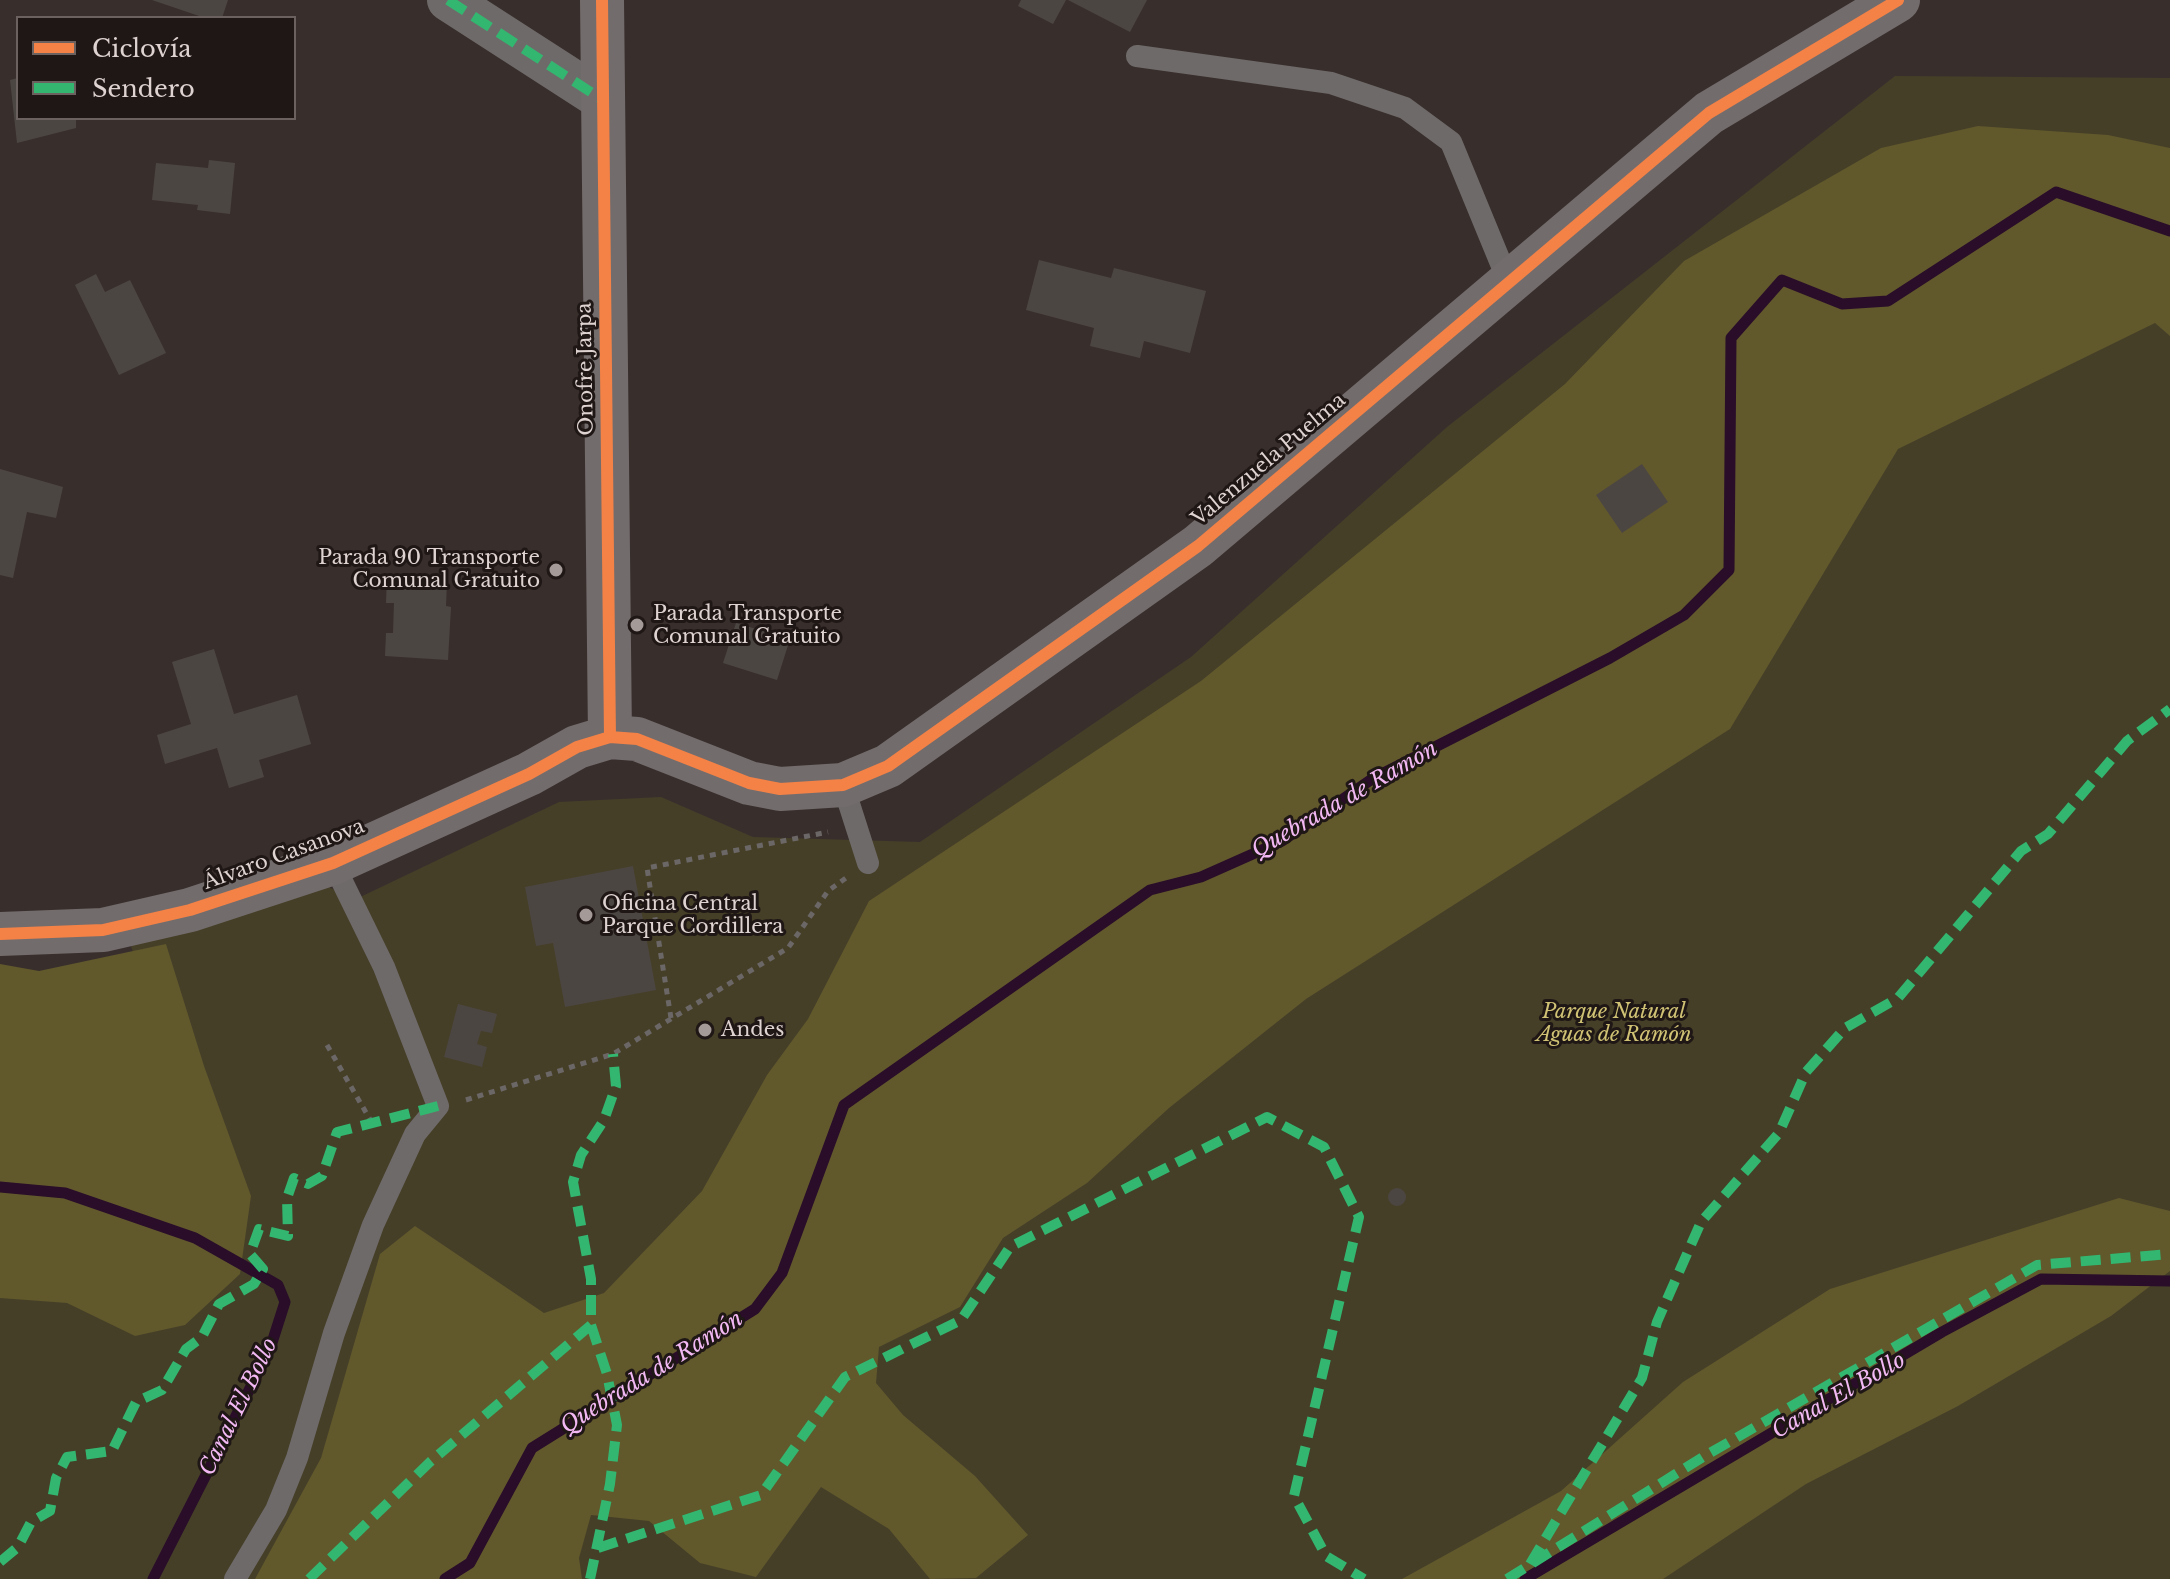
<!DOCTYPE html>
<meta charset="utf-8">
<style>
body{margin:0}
#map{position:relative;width:2170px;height:1579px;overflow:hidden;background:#382f2d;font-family:"Libre Baskerville",serif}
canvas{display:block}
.legend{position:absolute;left:16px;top:16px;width:280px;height:104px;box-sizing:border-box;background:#1f1715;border:2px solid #6b6260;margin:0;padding:10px 14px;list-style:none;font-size:24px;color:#ded3d0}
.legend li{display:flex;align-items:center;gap:16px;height:40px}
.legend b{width:40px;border:2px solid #6b6260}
</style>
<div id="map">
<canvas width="2170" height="1579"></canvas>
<ul class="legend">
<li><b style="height:10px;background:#f48246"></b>Ciclovía</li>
<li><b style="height:10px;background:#33b770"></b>Sendero</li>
</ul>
</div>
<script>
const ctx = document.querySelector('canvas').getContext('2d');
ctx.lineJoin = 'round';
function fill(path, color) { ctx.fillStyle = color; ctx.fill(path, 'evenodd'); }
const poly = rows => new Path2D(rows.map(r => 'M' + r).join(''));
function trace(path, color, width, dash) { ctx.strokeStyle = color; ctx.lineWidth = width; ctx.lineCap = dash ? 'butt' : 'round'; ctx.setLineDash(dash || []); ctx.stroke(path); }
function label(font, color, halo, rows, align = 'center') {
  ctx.font = font + ' "Libre Baskerville",serif'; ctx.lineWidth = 6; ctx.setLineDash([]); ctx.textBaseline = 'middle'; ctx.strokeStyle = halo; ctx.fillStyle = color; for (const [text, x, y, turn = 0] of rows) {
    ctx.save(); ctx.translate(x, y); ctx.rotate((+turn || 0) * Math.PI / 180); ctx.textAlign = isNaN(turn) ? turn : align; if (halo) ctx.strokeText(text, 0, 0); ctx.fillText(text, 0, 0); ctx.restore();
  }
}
fill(poly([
 [1895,76,2170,78,2170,1579,0,1579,0,964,157,1028,130,943,325,885,354,900,559,802,661,797,753,837,920,842,1191,657,1447,427]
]), '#453f28');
fill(poly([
 [1978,126,2108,135,2170,148,2170,336,2155,323,1898,449,1730,729,1306,999,1169,1108,1087,1183,1003,1238,960,1307,879,1347,876,1383,903,1415,975,1476,1028,1535,976,1578,930,1579,889,1529,821,1487,756,1577,700,1563,649,1521,591,1515,579,1558,582,1579,255,1579,321,1458,380,1254,415,1226,544,1313,604,1293,702,1191,767,1075,808,1019,869,901,1201,681,1565,384,1684,261,1881,148],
 [166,944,204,1066,251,1196,240,1274,185,1325,135,1336,67,1303,0,1298,0,964,39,971],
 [2119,1198,2170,1211,2170,1271,2111,1316,1958,1406,1806,1484,1663,1579,1402,1579,1561,1491,1683,1382,1830,1289]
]), '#61582c');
trace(poly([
 [0,1187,65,1193,195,1238,278,1285,285,1302,270,1349,153,1579],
 [445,1579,470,1563,532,1448,755,1309,782,1273,844,1105,1150,890,1201,877,1282,841,1372,779,1610,658,1684,615,1729,570,1731,338,1782,280,1842,304,1888,301,2056,192,2170,231],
 [1525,1579,1942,1332,2041,1279,2170,1281]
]), '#290d29', 11);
fill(poly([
 [152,0,228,0,222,18,205,18],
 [1021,0,1066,0,1053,24,1018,6],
 [1068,0,1147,0,1130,32],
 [18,78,18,118,76,118,76,128,17,143,10,80],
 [209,160,235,163,230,214,197,210,198,205,152,200,156,163,208,168],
 [1039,260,1111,278,1114,268,1206,291,1190,353,1144,341,1140,358,1090,346,1094,328,1026,310],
 [96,274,105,292,130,280,166,353,119,375,75,285],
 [1642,464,1668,502,1622,533,1596,495],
 [0,469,63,487,56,518,27,512,13,578,0,575],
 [387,576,447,580,446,606,451,607,448,660,385,656,386,633,393,633,394,603,386,603],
 [736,623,790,639,777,680,723,663],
 [214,649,234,714,297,695,311,744,259,760,264,777,229,788,217,748,165,764,157,735,191,724,172,662],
 [633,866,656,990,565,1007,553,943,536,946,525,887],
 [458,1004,497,1014,492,1033,481,1031,477,1044,487,1047,482,1067,444,1057],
 '1388 1197a9 9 0 1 1 18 0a9 9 0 1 1-18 0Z'
]), '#4c4642');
trace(poly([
 [671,1018,647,868,828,832],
 [327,1045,372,1123],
 [466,1100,613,1054,788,948,828,891,846,878]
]), '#6c6767', 5, [6, 6]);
trace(poly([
 [1137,56,1331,83,1405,108,1451,142,1509,283],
 [843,785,868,863],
 [235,1579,276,1510,297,1458,334,1333,373,1225,415,1134,438,1106,384,967,333,863]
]), '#6f6a6a', 22);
trace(poly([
 [448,0,603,100]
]), '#6f6a6a', 42);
trace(poly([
 [602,0,610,737],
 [0,934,103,930,190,910,333,863,529,774,577,747,610,737,637,739,749,783,780,789,843,785,888,766,1198,546,1709,113,1898,0]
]), '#736c6d', 44);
trace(poly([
 [448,0,603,100],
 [598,1548,761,1495,845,1377,961,1320,1010,1247,1267,1117,1324,1147,1359,1217,1294,1496,1326,1556,1364,1579],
 [0,1562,18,1547,31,1522,50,1511,56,1478,67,1457,112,1451,136,1402,162,1390,186,1349,202,1337,219,1304,254,1284,263,1269,250,1254,259,1229,288,1236,287,1198,294,1178,308,1184,322,1176,337,1132,438,1106],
 [1530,1564,1642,1378,1657,1322,1701,1222,1779,1133,1806,1072,1845,1028,1898,998,2021,851,2048,834,2127,741,2170,709],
 [309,1579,430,1462,591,1325],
 [590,1579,610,1484,617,1425,607,1374,591,1325,591,1279,573,1182,581,1155,604,1120,616,1086,613,1054],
 [1507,1579,1703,1457,2037,1265,2170,1254]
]), '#33b770', 10, [20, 10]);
trace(poly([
 [602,0,610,737],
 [0,934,103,930,190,910,333,863,529,774,577,747,610,737,637,739,749,783,780,789,843,785,888,766,1198,546,1709,113,1898,0]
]), '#f48246', 12);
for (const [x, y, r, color] of [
 [556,570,8,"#a49a97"],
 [637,625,8,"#a49a97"],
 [586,915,8,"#a49a97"],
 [705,1030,8,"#a49a97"]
]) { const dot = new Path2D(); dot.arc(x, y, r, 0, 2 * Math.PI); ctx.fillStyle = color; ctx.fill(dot); trace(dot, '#1f1715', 3); }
label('20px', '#ded3d0', '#1f1715', [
 ["Onofre Jarpa",586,369,-91],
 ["Valenzuela Puelma",1269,460,-40],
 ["Álvaro Casanova",284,855,-20]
]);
label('20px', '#ded3d0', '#1f1715', [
 ["Parada 90 Transporte",540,558,"right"],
 ["Comunal Gratuito",540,581,"right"],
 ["Parada Transporte",653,614],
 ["Comunal Gratuito",653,637],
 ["Oficina Central",602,904],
 ["Parque Cordillera",602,927],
 ["Andes",721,1030]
], 'left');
label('italic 20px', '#d0c274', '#1f1715', [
 ["Parque Natural",1614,1012],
 ["Aguas de Ramón",1614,1035]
]);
label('italic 22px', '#f2b8f3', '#1f1715', [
 ["Quebrada de Ramón",1345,800,-30],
 ["Quebrada de Ramón",652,1373,-32],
 ["Canal El Bollo",1839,1396,-30],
 ["Canal El Bollo",239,1407,-64]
]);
</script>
